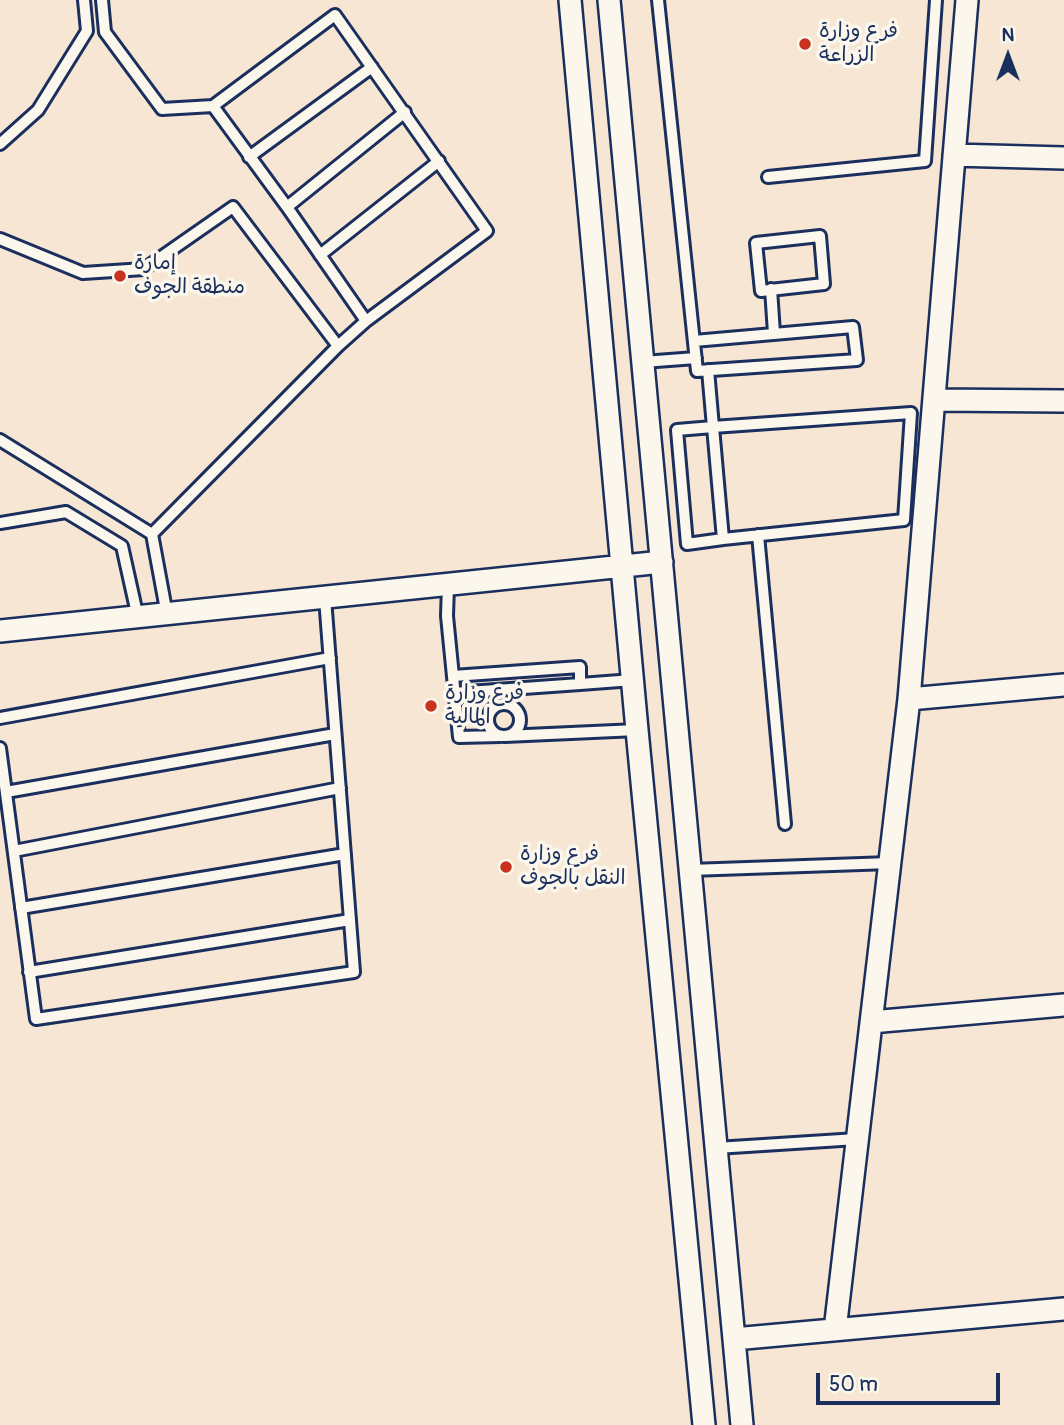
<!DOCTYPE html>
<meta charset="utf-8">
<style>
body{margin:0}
#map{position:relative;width:1064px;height:1425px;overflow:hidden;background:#f6e6d3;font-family:Pangolin,sans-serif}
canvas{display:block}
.north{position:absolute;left:973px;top:21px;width:70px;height:70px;-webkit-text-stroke:5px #fbf7ec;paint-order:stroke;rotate:0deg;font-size:19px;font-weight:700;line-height:28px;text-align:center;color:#1b2f5e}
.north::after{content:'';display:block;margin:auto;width:24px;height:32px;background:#1b2f5e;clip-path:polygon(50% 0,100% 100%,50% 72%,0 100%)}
.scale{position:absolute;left:816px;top:1373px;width:184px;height:32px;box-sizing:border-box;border:4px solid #1b2f5e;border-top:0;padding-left:9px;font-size:21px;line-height:24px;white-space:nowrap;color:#1b2f5e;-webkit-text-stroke:5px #fbf7ec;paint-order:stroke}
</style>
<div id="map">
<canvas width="1064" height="1425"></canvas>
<div class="north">N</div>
<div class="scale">50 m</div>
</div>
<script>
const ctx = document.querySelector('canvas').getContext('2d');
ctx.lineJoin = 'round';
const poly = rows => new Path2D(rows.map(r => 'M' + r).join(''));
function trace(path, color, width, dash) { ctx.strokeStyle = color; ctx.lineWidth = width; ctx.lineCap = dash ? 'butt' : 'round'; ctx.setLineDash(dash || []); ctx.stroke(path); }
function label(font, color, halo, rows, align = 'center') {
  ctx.font = font + ' Pangolin,"Playpen Sans Arabic",sans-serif'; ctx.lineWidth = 7; ctx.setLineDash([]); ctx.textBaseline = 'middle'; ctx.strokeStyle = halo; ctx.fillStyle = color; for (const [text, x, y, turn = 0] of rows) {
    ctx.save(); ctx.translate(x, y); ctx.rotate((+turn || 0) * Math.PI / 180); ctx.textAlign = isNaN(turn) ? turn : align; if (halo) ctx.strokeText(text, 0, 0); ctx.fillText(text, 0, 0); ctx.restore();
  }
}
const service = poly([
 [102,0,105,32,162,109,213,106,335,15,487,231,366,321,287,207,213,106],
 [658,0,697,371,857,360,853,327,694,341],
 [0,144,38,110,87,31,84,0],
 [249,157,372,67],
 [768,177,925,161,936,0],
 [287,207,405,112],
 [820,236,824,284,761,291,756,243,820,236],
 [0,239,83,273,144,269,233,207,338,346,152,534,167,615],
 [320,255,439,161],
 [771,289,774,333],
 [338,346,366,321],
 [643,362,696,358],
 [708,370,713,427,911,413,904,520,723,539,713,427,677,430,687,544,723,539],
 [0,440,152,534],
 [0,523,66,512,122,546,138,618],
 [758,535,785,824],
 [448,585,447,616,459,737,500,736],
 [453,676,580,667,580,684,633,680],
 [454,693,580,684],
 '488 720a16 16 0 1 1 32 0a16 16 0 1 1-32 0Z',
 [0,718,330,658],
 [505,736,637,730],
 [0,748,36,1019,354,972,325,598],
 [6,792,335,734],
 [14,851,340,788],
 [690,870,890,863],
 [21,908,345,854],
 [29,972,350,920],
 [716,1148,857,1139]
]);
const minor = poly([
 [570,0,637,730,704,1425],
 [609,0,742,1425],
 [954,155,1064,158],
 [934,400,1064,401],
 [0,631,662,562],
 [909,699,1064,685],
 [871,1022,1064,1005],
 [835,1330,909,699,967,0],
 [734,1339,1064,1309]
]);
trace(service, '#1b2f5e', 16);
trace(minor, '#1b2f5e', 26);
trace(service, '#fbf7ec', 10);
trace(minor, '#fbf7ec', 21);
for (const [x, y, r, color] of [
 [805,44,7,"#c8321e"],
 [120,276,7,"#c8321e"],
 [431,706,7,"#c8321e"],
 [506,867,7,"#c8321e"]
]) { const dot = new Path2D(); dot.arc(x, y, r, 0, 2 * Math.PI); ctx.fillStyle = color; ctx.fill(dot); trace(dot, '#fbf7ec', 2.5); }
label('21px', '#1b2f5e', '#fbf7ec', [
 ["فرع وزارة",819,32],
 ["الزراعة",819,56],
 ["إمارة",134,264],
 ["منطقة الجوف",134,288],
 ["فرع وزارة",445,694],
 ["المالية",445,718],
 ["فرع وزارة",520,855],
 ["النقل بالجوف",520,879]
], 'left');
</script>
